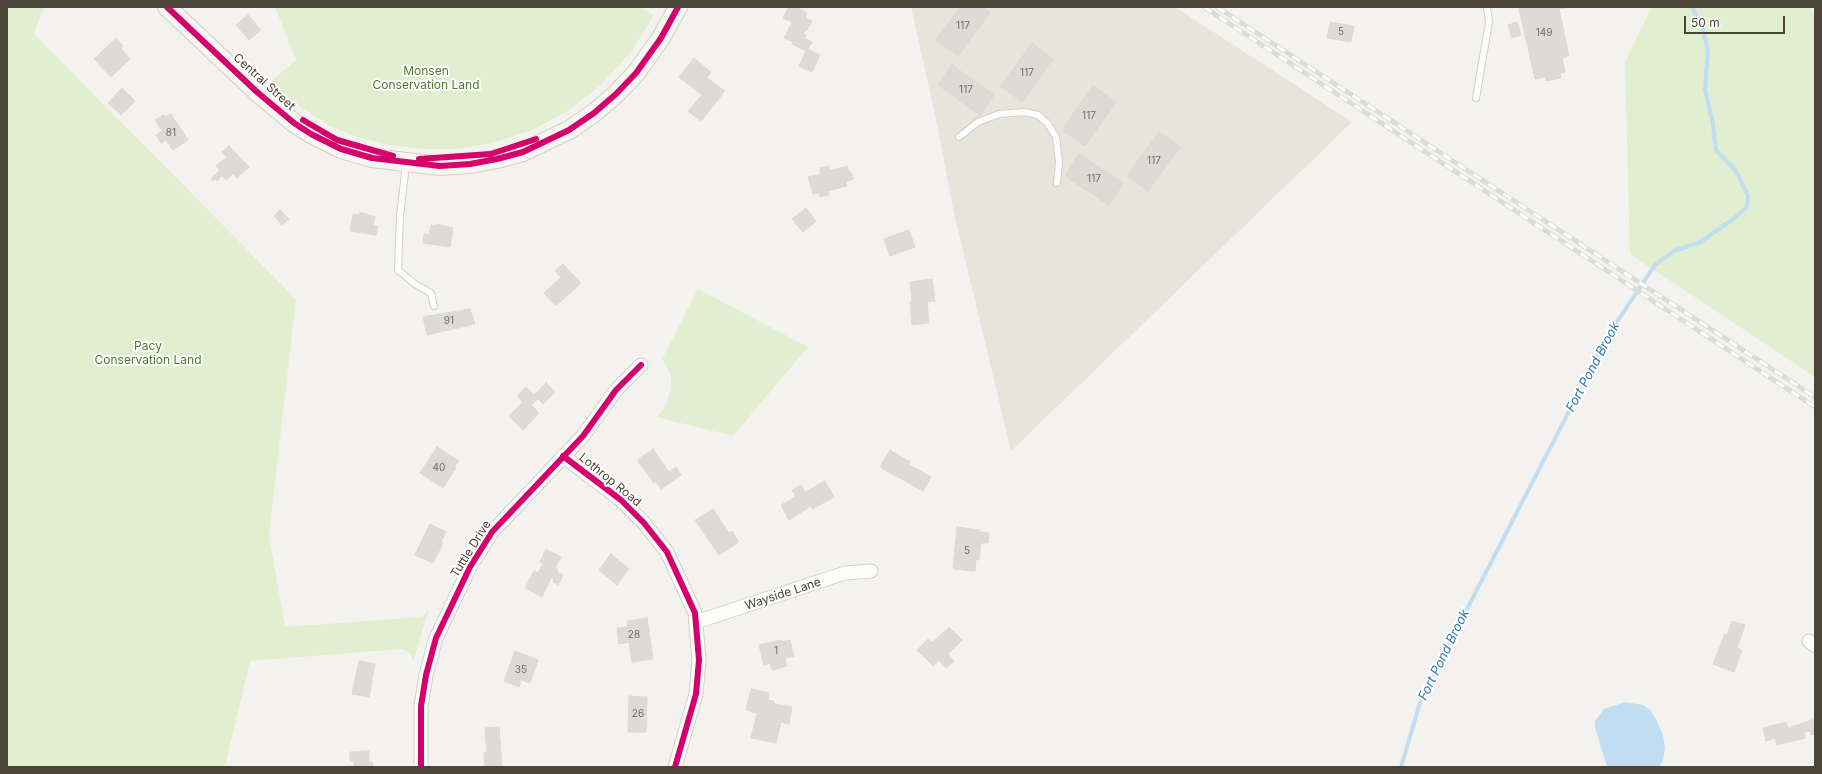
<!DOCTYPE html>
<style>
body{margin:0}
#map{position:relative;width:1822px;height:774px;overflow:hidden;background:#f4f2ee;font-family:Inter,sans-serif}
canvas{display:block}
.frame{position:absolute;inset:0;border:8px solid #4b4439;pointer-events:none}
.scale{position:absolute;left:1684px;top:16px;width:101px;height:18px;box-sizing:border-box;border:2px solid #4b4439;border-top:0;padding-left:5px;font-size:12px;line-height:14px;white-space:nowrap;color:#4b4439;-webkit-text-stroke:3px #fff;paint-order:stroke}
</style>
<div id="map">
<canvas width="1822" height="774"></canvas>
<div class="frame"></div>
<div class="scale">50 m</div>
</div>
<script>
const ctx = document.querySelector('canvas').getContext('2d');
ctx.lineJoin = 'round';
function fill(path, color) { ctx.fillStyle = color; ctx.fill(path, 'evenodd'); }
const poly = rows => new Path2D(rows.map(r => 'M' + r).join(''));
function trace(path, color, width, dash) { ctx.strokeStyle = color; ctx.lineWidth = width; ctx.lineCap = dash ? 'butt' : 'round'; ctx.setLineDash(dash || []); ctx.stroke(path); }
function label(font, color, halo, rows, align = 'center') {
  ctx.font = font + ' Inter,sans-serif'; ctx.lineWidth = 4; ctx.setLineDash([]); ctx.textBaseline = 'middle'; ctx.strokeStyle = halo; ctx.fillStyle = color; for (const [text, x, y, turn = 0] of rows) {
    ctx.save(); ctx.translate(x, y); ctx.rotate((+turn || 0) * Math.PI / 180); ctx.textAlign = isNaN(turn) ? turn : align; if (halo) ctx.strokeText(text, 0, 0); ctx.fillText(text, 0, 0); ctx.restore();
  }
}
fill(poly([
 [911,7,1175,7,1352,122,1011,451,954,213,936,119]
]), '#e7e4dc');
fill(poly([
 [7,7,44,7,34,34,296,299,269,536,285,627,422,617,429,610,413,661,412,655,407,651,401,649,250,661,225,767,7,767],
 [275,7,639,7,654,15,631,52,601,85,569,110,532,130,493,143,457,149,425,149,395,146,360,138,330,126,302,108,270,82,296,60],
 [1652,7,1811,7,1815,22,1815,377,1630,254,1625,62],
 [698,289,808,347,733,436,656,417,665,408,671,388,671,376,662,359]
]), '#e1eecf');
fill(poly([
 [1625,702,1643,705,1650,710,1656,719,1663,735,1665,749,1663,761,1659,767,1607,767,1595,727,1595,721,1604,709]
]), '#c0ddf1');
trace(poly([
 [1401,767,1422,696,1610,332,1655,265,1674,251,1700,242,1736,217,1747,207,1748,196,1736,171,1716,150,1713,124,1705,90,1708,50,1702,27,1692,7]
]), '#c0ddf1', 4);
const building = poly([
 [789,7,796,7,807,13,805,18,812,21,807,30,806,30,803,34,806,35,805,38,812,42,808,49,820,55,812,72,799,66,806,51,792,44,793,42,784,38,792,22,783,18,789,7],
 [960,7,982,7,990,12,958,56,936,40,960,7],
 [1527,7,1569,7,1559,9,1569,56,1562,58,1565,72,1560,73,1561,78,1546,81,1545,77,1535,79,1519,9,1527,7],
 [248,15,261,30,249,40,236,25,248,15],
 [1330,22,1354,26,1351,42,1327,38,1330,22],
 [1517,22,1521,35,1512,38,1508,25,1517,22],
 [116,38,123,46,121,49,130,59,111,77,94,59,116,38],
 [1032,43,1053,59,1022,102,1001,86,1032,43],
 [694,58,711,72,707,78,725,91,701,121,688,111,702,95,679,77,694,58],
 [952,65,994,95,980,115,938,85,952,65],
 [1093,86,1116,102,1085,146,1062,130,1093,86],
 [122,88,135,101,121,115,108,103,122,88],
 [171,114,188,140,173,150,166,140,161,143,156,135,162,131,155,120,164,115,165,117,171,114],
 [1159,132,1180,147,1148,191,1127,176,1159,132],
 [229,146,249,167,237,178,233,174,226,180,222,176,217,181,215,179,212,181,211,179,220,170,216,166,227,157,222,152,229,146],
 [1079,154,1123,183,1109,205,1065,176,1079,154],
 [828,166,829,171,847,166,849,172,851,172,853,179,846,182,847,186,828,191,829,195,820,197,819,193,813,194,808,177,821,174,820,168,828,166],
 [806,208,816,221,803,232,792,219,806,208],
 [280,210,289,219,282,225,274,216,280,210],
 [360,212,375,217,373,225,378,226,376,235,350,231,353,214,360,215,360,212],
 [437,224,453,228,450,247,423,243,424,234,429,235,431,225,437,226,437,224],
 [909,230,915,247,890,256,884,239,909,230],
 [563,264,581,283,556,306,544,293,561,277,555,271,563,264],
 [932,279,935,301,927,302,929,323,912,325,910,302,912,302,910,282,932,279],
 [470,309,475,324,427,335,423,317,470,309],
 [546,383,555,392,543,404,538,399,531,405,539,413,523,430,509,416,523,402,517,396,526,387,534,395,546,383],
 [437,447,459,461,454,467,456,468,443,488,420,473,437,447],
 [653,449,669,472,676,467,681,475,661,489,656,482,654,483,637,460,653,449],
 [890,450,910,462,909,465,931,477,923,491,880,467,890,450],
 [825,481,834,497,812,509,811,506,789,520,781,505,796,497,792,490,801,485,805,492,825,481],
 [713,509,729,533,732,531,739,542,719,555,695,520,713,509],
 [430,524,446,532,441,542,443,543,433,563,415,555,430,524],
 [957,527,980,530,980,532,989,533,988,543,981,543,979,560,976,559,975,571,953,569,957,527],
 [546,549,561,557,555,568,558,570,557,572,563,575,558,585,553,582,554,579,551,578,542,597,525,588,534,571,538,573,543,564,540,562,546,549],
 [611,554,629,569,617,585,599,570,611,554],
 [647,618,653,659,632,662,629,642,619,644,617,628,628,627,627,621,647,618],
 [1732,621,1745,625,1737,648,1742,650,1734,672,1713,664,1725,634,1727,635,1732,621],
 [949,627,962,640,948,654,954,661,946,668,939,660,933,666,917,650,928,639,932,643,949,627],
 [781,640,782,642,790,640,794,656,785,658,787,666,772,670,770,663,764,665,759,645,781,640],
 [515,651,538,660,530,683,521,680,519,687,504,681,515,651],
 [359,661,375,664,369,697,352,694,359,661],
 [751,689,769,693,768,700,774,701,774,704,792,707,789,724,781,722,776,743,751,738,757,713,746,710,751,689],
 [629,696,647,697,646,732,628,732,629,696],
 [1815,719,1815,734,1811,735,1810,731,1804,732,1805,738,1777,745,1775,738,1766,741,1763,728,1786,722,1788,728,1815,719],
 [499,727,502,767,485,767,484,753,487,753,485,728,499,727],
 [369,751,369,762,372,762,373,767,354,767,354,761,350,761,350,752,369,751]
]);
fill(building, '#dedbd6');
trace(building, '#dcd9d4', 1);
const lane = poly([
 [1476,98,1489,22,1487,7],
 [959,137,978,122,999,114,1024,112,1038,115,1048,124,1056,137,1059,162,1057,183],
 [406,164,400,216,398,270,415,284,431,293,434,306]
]);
const street = poly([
 [563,456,621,500,644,523,667,552,695,613,699,660,696,694,675,767],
 [696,622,845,573,871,571],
 [1809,641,1815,646],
 [421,767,421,706,426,675,436,638,470,567,492,532,583,436,616,390,641,365]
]);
const secondary = poly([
 [167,7,257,92,294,123,311,134,341,149,372,158,440,166,470,164,497,159,523,152,569,130,594,113,616,94,636,73,661,38,678,7]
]);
trace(lane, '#d2d0cb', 8);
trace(street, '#d2d0cb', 15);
trace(secondary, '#d3cfc5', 20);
trace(lane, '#fdfdfc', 6);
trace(street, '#fdfdfc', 13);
trace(secondary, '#f7f6f1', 18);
const rail = poly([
 [1204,7,1815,407],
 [1217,7,1815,397]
]);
trace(rail, '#dbdbda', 4.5);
trace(rail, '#fff', 3, [9]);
trace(poly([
 [167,7,257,92,294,123,311,134,341,149,372,158,440,166,470,164,497,159,523,152,569,130,594,113,616,94,636,73,661,38,678,7],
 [303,120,337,140,393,156],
 [419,159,491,154,536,139],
 [563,456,621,500,644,523,667,552,695,613,699,660,696,694,675,767],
 [421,767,421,706,426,675,436,638,470,567,492,532,583,436,616,390,641,365]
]), '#d6006c', 6);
label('10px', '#706a61', null, [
 ["117",963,26],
 ["5",1341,32],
 ["149",1544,33],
 ["117",1027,73],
 ["117",966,90],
 ["117",1089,116],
 ["81",171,133],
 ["117",1154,161],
 ["117",1094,179],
 ["91",449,321],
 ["40",439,468],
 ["5",967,551],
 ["28",634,635],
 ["1",776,651],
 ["35",521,670],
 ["26",638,714]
]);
label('12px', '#4a7f2a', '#fff', [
 ["Monsen",426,71],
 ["Conservation Land",426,85],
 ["Pacy",148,346],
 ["Conservation Land",148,360]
]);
label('12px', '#4b4439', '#fff', [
 ["Central Street",264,82,42],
 ["Lothrop Road",610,480,39],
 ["Tuttle Drive",471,549,-58],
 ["Wayside Lane",783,594,-18]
]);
label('italic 13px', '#2e7ab2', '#fff', [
 ["Fort Pond Brook",1593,367,-62],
 ["Fort Pond Brook",1444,655,-64]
]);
</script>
